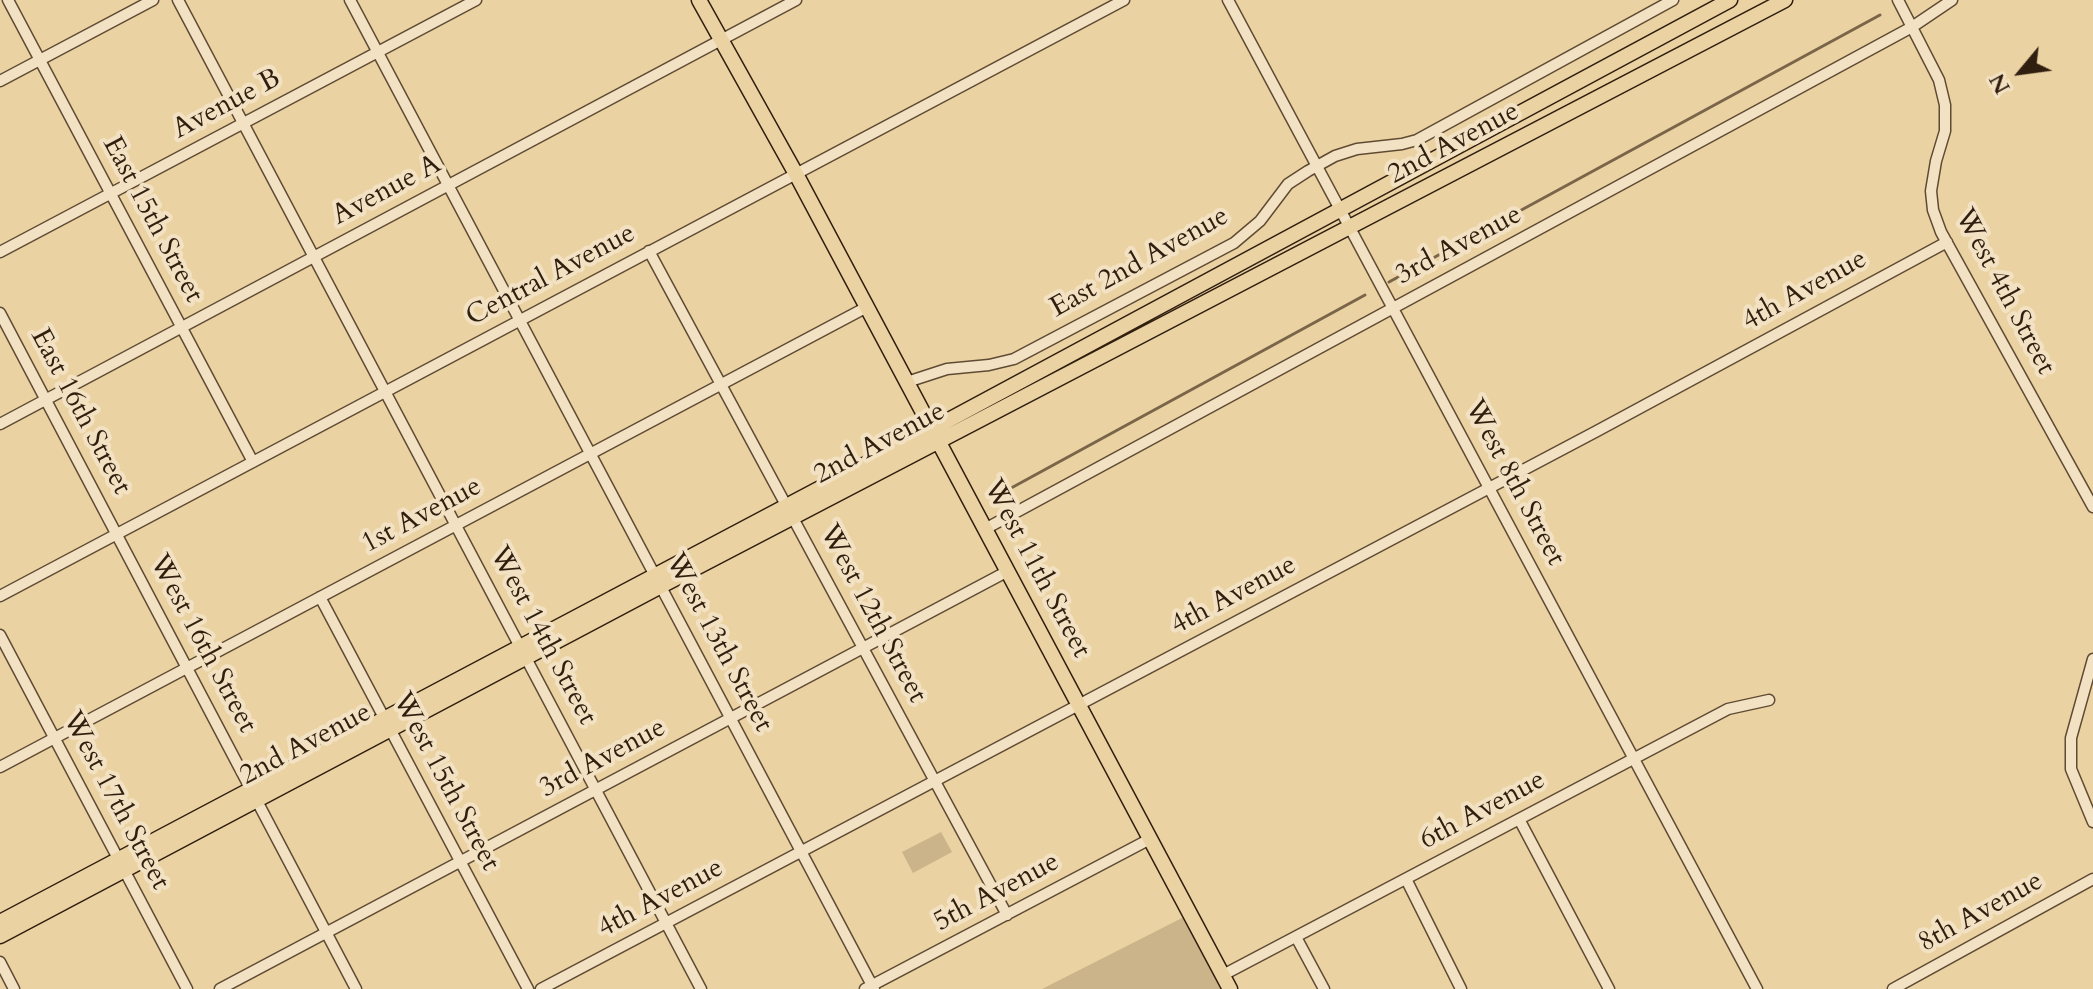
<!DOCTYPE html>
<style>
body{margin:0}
#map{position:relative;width:2093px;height:989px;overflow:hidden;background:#ebd2a3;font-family:Cardo,serif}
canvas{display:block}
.north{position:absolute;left:1981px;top:32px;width:80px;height:80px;-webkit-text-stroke:6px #f2e2c3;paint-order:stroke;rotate:241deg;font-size:22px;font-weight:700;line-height:32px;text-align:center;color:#301e0e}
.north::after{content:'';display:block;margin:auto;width:28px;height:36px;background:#301e0e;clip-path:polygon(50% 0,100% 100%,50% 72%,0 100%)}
</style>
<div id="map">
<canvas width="2093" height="989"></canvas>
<div class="north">N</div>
</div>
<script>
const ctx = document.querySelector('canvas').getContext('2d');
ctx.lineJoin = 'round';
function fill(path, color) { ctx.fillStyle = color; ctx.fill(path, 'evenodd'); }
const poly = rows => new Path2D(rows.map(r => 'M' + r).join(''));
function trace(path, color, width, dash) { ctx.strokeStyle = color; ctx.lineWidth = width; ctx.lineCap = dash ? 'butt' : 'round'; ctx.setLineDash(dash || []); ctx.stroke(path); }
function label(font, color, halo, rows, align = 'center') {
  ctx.font = font + ' Cardo,serif'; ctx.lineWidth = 8; ctx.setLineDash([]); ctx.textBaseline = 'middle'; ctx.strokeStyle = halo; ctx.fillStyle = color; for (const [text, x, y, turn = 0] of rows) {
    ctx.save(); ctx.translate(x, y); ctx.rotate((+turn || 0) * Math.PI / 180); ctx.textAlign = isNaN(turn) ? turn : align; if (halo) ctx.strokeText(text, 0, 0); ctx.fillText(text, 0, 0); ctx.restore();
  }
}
fill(poly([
 [941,832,952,852,913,873,902,852],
 [1184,917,1222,989,1042,989]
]), '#cbb38a');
trace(poly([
 [1389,282,1880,15],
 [991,499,1365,295]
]), '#7a6549', 3);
const minor = poly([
 [8,0,253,462],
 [178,0,701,989],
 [350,0,874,989],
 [1228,0,1757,989],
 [1898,0,1939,80,1945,105,1945,131,1936,161,1931,191,1933,210,1941,232,2093,507],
 [0,81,153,0],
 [649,251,1007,915],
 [0,252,476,0],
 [0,313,356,989],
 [907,382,947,369,989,365,1014,359,1234,243,1260,221,1288,184,1308,171,1335,156,1357,149,1402,144,1417,140,1673,0],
 [0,424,796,0],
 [985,529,1912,27,1952,0],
 [0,596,1124,0],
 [320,597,528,989],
 [0,635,187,989],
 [2093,659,2071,738,2071,769,2093,822],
 [0,767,867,307],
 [1519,819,1609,989],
 [1406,879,1461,989],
 [1296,937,1324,989],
 [0,962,14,989],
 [1223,975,1728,709,1769,700],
 [220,989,1008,571],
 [541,989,1597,431,1947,242],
 [865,989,1150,839],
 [1893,989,2093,879]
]);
const major = poly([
 [699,0,796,174,1230,989],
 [0,922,932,429,1730,0],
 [0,936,661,586,1785,0]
]);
trace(minor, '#5f4b33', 13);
trace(major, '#301e0e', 17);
trace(minor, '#f2e2c3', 10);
trace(major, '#ebd2a3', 14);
label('28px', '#301e0e', '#f2e2c3', [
 ["Avenue B",227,105,-28],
 ["2nd Avenue",1454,144,-28],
 ["Avenue A",387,191,-28],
 ["East 15th Street",152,220,62],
 ["3rd Avenue",1459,246,-28],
 ["East 2nd Avenue",1140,263,-29],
 ["Central Avenue",551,276,-28],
 ["4th Avenue",1805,291,-29],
 ["West 4th Street",2004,292,62],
 ["East 16th Street",80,412,62],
 ["2nd Avenue",880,444,-28],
 ["West 8th Street",1514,483,62],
 ["1st Avenue",422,516,-28],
 ["West 11th Street",1036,569,62],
 ["4th Avenue",1234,596,-28],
 ["West 12th Street",872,614,62],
 ["West 14th Street",542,636,62],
 ["West 13th Street",718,643,62],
 ["West 16th Street",202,644,62],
 ["2nd Avenue",306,745,-28],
 ["3rd Avenue",603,759,-28],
 ["West 15th Street",445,782,62],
 ["West 17th Street",115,801,62],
 ["6th Avenue",1483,811,-28],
 ["5th Avenue",997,893,-28],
 ["4th Avenue",661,899,-28],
 ["8th Avenue",1981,913,-29]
]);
</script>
